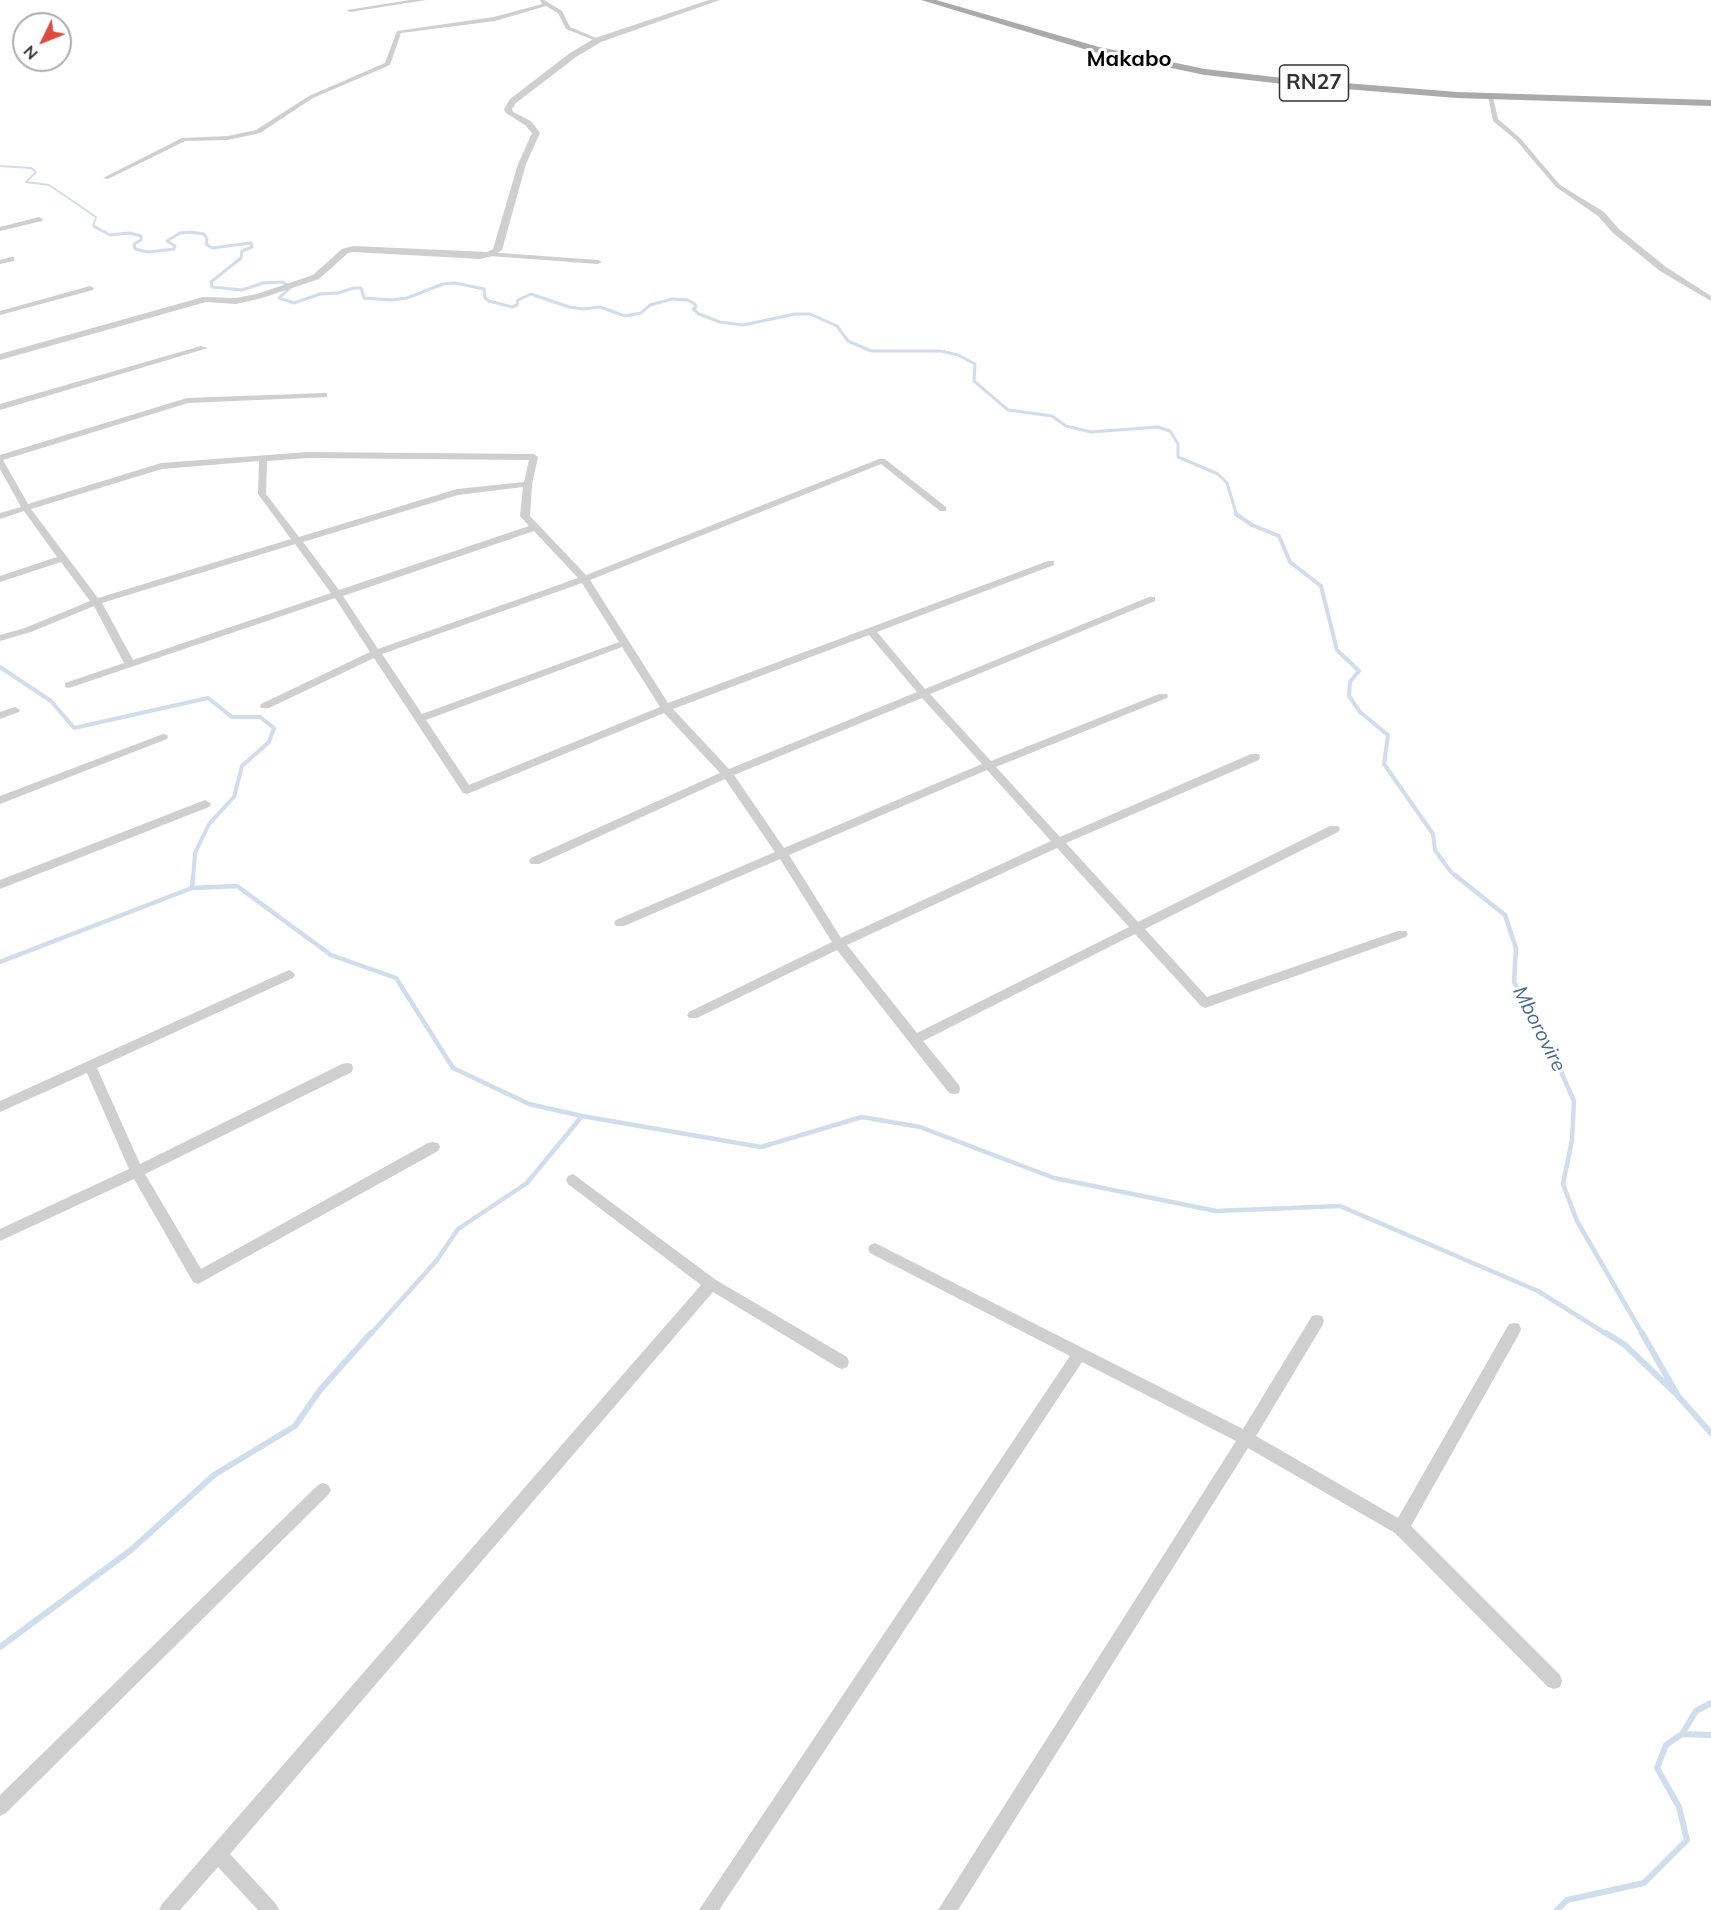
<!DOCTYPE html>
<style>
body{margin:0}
#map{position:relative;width:1711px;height:1910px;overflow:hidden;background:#fff;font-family:Mulish,sans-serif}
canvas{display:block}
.north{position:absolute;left:12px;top:12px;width:60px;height:60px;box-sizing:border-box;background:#fff;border:2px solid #adadad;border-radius:50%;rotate:227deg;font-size:16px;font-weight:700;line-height:24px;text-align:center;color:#323232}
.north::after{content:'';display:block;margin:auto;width:21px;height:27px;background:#dd483f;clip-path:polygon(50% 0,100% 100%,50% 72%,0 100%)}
</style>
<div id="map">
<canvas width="1711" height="1910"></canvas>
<div class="north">N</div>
</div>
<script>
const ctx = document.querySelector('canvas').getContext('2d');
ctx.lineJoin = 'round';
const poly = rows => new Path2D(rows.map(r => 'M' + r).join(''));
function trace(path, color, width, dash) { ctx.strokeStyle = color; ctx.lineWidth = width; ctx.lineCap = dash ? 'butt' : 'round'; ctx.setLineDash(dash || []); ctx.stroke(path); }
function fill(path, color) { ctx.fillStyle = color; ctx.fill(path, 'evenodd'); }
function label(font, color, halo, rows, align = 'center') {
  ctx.font = font + ' Mulish,sans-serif'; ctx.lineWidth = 6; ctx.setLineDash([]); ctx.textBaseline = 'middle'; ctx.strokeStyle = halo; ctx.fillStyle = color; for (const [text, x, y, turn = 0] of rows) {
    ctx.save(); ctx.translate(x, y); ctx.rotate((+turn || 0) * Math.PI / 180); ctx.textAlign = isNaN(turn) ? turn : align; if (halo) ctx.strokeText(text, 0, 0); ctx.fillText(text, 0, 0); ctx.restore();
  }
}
trace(poly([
 [0,166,31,168,36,172,26,182,49,185,96,217,93,226,98,228]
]), '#cfddec', 2);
trace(poly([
 [95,227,110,235,130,233,141,236,141,240,134,244,135,249,148,252,174,249,175,246,167,241,180,233,190,232,204,234,207,239,206,244,212,248,251,243,252,247,242,251,241,258,211,282,212,287,242,290,263,283,283,282,290,288,279,298,294,303,320,294,338,293,354,288,361,288,364,298,392,300,407,298,443,284,455,283,484,289,485,298,489,301,512,307,517,305,518,300,531,294,569,307,583,309,600,307,625,316,641,313,650,305,672,299,688,300,695,304,696,307,693,309,699,314,720,322,743,325,795,314,810,314,837,326,848,341,871,351,941,351,958,355,975,364,974,381,1008,410,1052,416,1066,426,1091,432,1158,427,1170,431,1178,444,1178,457,1218,474,1227,483,1237,516]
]), '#cfddec', 3);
trace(poly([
 [1236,514,1252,525,1279,536,1290,562,1321,586,1337,650,1359,671,1350,682,1349,696,1360,712,1388,735,1384,764,1433,834,1435,850,1450,871,1458,878],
 [0,667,51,701,74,728,208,698,232,717,260,717,274,728,269,742,242,766,234,797,209,824,195,853,193,878]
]), '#cfddec', 4);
trace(poly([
 [1456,876,1505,915,1516,948,1514,982,1542,1029,1574,1101,1572,1140,1563,1184,1577,1221,1643,1335],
 [192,888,193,876],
 [0,962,192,888,237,886,331,955,396,978,453,1068,529,1104,582,1116,761,1147,862,1117,920,1127,1054,1178,1216,1211,1340,1206,1538,1291,1608,1335],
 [370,1335,437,1260,458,1229,527,1183,582,1116]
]), '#cfddec', 4.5);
trace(poly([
 [1606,1333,1625,1345,1674,1392],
 [1642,1333,1678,1396,1711,1433],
 [0,1647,131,1550,214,1475,295,1426,320,1390,371,1333],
 [1682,1734,1696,1711,1711,1703],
 [1557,1910,1567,1900,1644,1883,1687,1840,1679,1807,1657,1768,1666,1745,1682,1734,1711,1735]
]), '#cfddec', 6);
fill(poly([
 [410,0,426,0,350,12,347,10,410,0],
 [540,0,544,0,562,11,570,27,601,40,596,41,566,29,558,13,546,6,495,21,401,33,390,65,313,98,260,133,228,140,185,141,108,179,103,178,182,138,228,136,256,130,309,96,385,63,397,31,494,17,542,4,540,0],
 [1488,96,1493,97,1498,119,1520,138,1560,185,1604,212,1619,229,1666,267,1711,296,1711,301,1660,271,1613,233,1598,216,1556,187,1516,140,1493,121,1488,96],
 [39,217,43,219,42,221,0,231,0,227,39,217],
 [487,252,598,260,602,262,598,264,490,256,487,256,487,252],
 [11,257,14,257,14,261,0,264,0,260,11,257],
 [90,286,94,288,93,290,0,315,0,311,90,286],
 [201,346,208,348,0,410,0,404,201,346],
 [324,393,327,393,327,397,188,403,3,460,28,504,161,463,308,452,534,454,538,457,532,484,530,516,586,575,879,459,885,459,946,507,946,511,940,511,881,464,590,580,668,703,1048,561,1054,561,1054,565,877,632,925,689,1149,597,1155,597,1155,601,930,694,991,761,1159,694,1167,694,1168,696,1167,698,996,767,1060,837,1251,754,1259,754,1260,757,1259,760,1066,843,1138,922,1330,826,1338,826,1340,829,1338,832,1145,929,1207,997,1398,931,1406,931,1408,934,1406,937,1205,1008,1201,1006,1135,934,923,1041,959,1085,960,1089,959,1093,954,1094,949,1093,837,950,697,1018,689,1018,687,1015,689,1012,832,942,780,859,624,926,616,926,614,923,616,920,775,852,725,779,539,864,531,864,529,861,531,858,720,773,664,713,467,794,463,793,374,658,269,708,261,708,260,706,261,704,370,652,335,598,69,688,65,687,65,683,124,663,94,606,31,632,0,641,0,635,25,628,90,601,61,562,0,582,0,576,57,557,24,511,0,519,0,513,21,507,0,469,0,455,187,398,324,393],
 [308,458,529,460,524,482,457,489,299,537,266,494,267,461,308,458],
 [259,461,258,494,291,539,98,598,31,509,162,469,259,461],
 [523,487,520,516,529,526,339,590,303,542,458,495,523,487],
 [534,531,578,578,378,649,343,596,534,531],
 [295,544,331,593,133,660,102,603,295,544],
 [582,583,619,642,422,714,382,654,582,583],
 [869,635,917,692,729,769,673,709,869,635],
 [622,647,660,707,469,785,426,720,622,647],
 [922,698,982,764,784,848,734,775,922,698],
 [987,770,1051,841,841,938,789,855,987,770],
 [1057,848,1129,927,917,1033,847,945,1057,848],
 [15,707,20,710,19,712,0,719,0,712,15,707],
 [163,734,167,735,168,737,167,739,0,804,0,796,163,734],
 [205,800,211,804,209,807,0,889,0,880,205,800],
 [289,970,293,972,295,975,293,978,97,1068,140,1164,342,1064,347,1063,352,1064,353,1068,352,1072,145,1174,201,1269,428,1143,433,1142,438,1143,440,1147,438,1151,198,1284,193,1282,134,1179,0,1241,0,1229,129,1169,87,1073,0,1112,0,1101,289,970],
 [573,1174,716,1280,847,1357,849,1362,847,1367,842,1369,837,1367,713,1292,230,1854,276,1904,279,1910,258,1910,218,1867,180,1910,159,1910,162,1904,701,1285,568,1184,566,1180,568,1176,573,1174],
 [875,1243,1243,1429,1312,1316,1317,1315,1322,1316,1324,1321,1322,1326,1256,1436,1398,1518,1509,1324,1514,1323,1519,1324,1521,1329,1519,1334,1411,1526,1560,1675,1562,1681,1560,1687,1554,1689,1548,1687,1395,1533,1248,1448,958,1910,938,1910,1236,1441,1082,1362,719,1910,699,1910,1070,1356,870,1253,868,1249,870,1245,875,1243],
 [323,1483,328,1485,331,1490,328,1495,6,1813,0,1816,0,1795,318,1485,323,1483]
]), '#cfcfcf');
fill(poly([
 [709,0,720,0,601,42,576,57,516,103,512,109,513,112,531,121,540,133,526,164,502,250,493,256,480,259,353,252,348,253,319,279,262,298,236,304,206,302,0,360,0,354,203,297,236,298,257,294,313,275,342,249,353,246,487,252,493,249,518,164,532,133,525,125,506,113,504,109,510,99,570,53,595,38,709,0]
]), '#cfcfcf');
fill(poly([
 [921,0,936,0,1099,47,1205,69,1283,78,1457,92,1711,100,1711,106,1457,98,1283,84,1205,75,1094,52,921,0]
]), '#aaa');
label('italic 20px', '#426991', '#fff', [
 ["Mborovire",1539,1029,63]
]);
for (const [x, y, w] of [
 [1314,83,69]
]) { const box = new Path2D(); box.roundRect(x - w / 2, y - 18, w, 36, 4.5); ctx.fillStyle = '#fff'; ctx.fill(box); trace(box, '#323232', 1.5); }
label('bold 21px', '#323232', null, [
 ["RN27",1314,83]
]);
label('bold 22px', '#000', '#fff', [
 ["Makabo",1129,59]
]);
</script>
